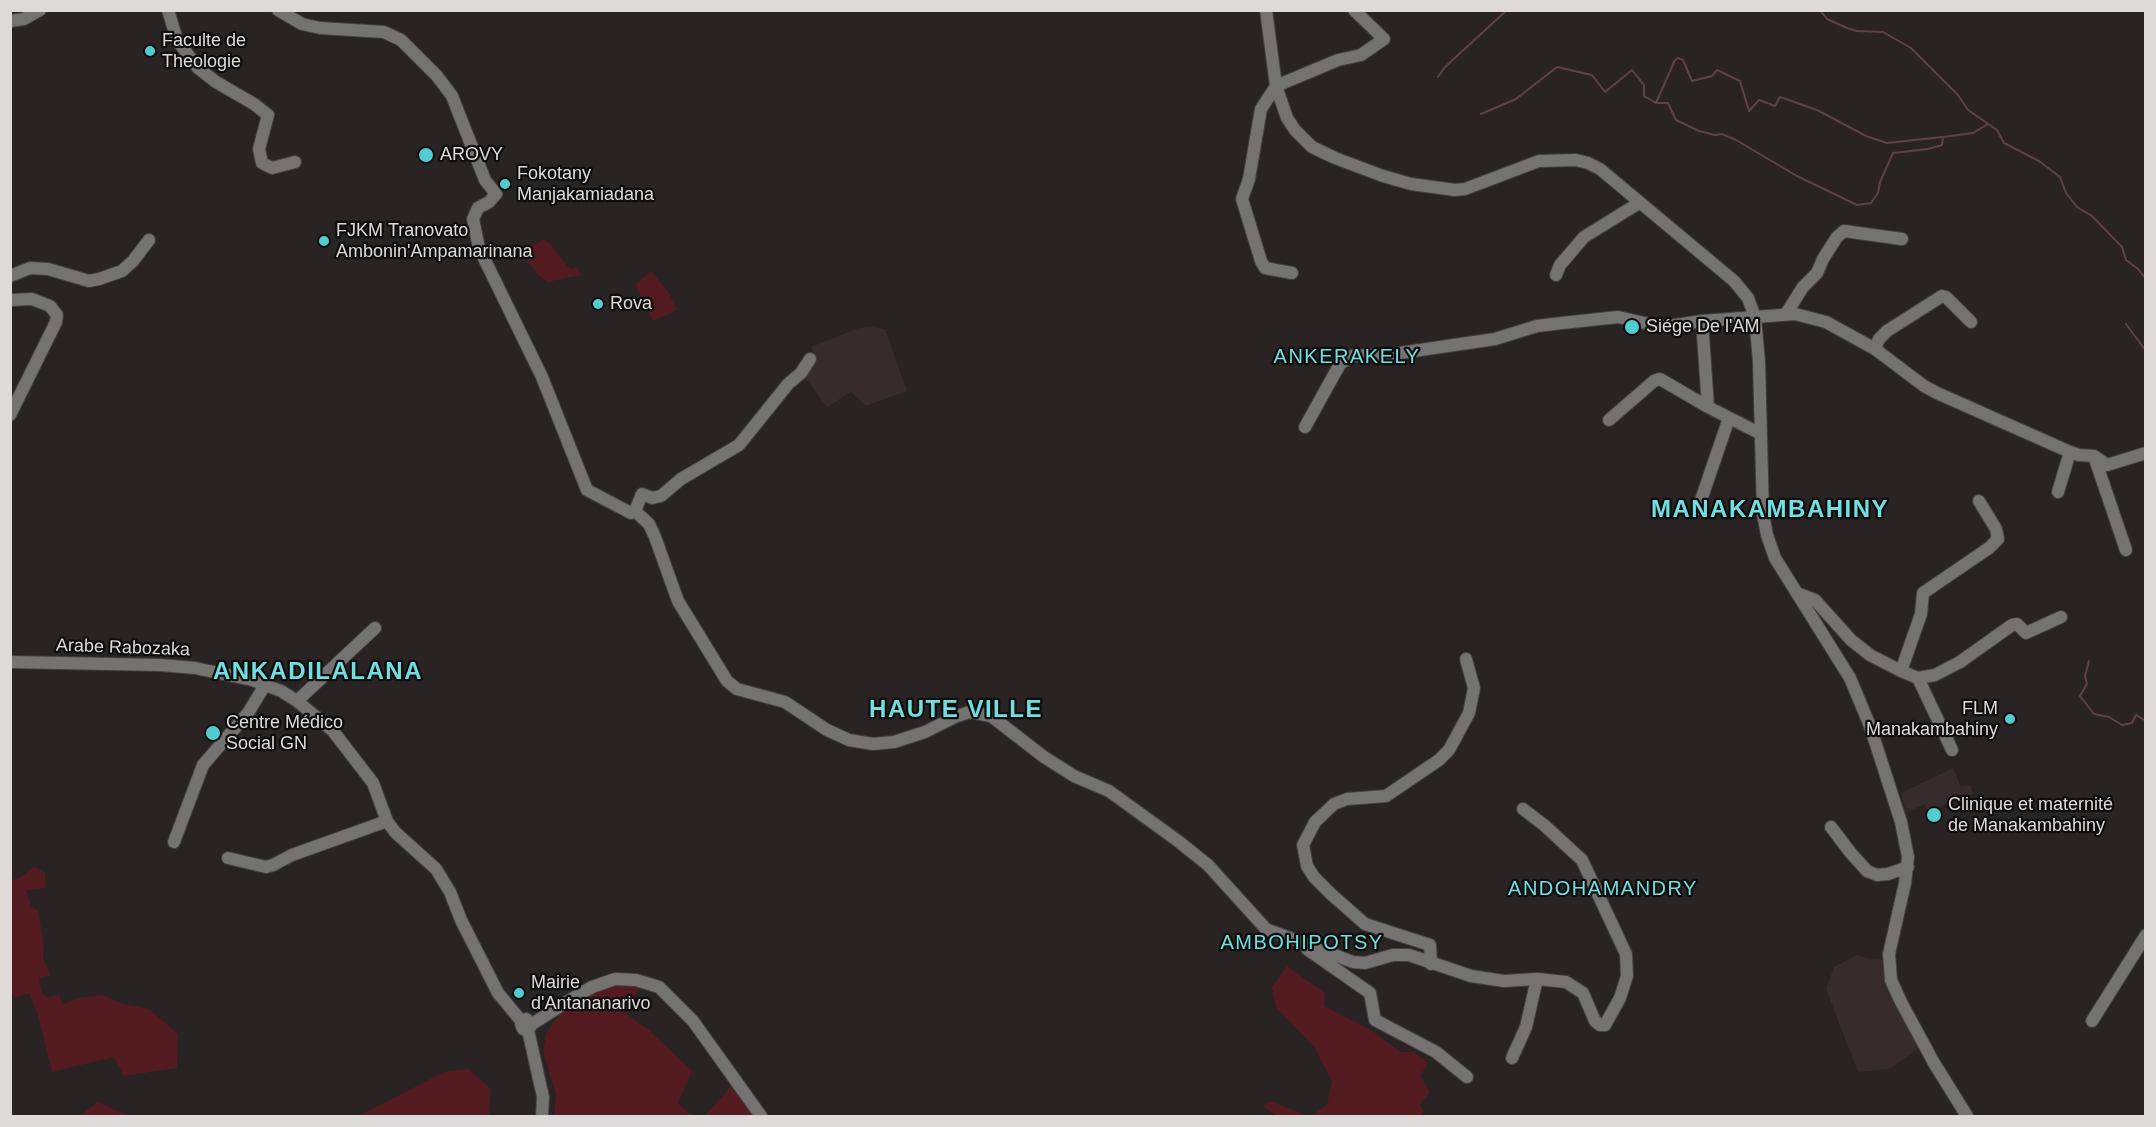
<!DOCTYPE html>
<meta charset="utf-8">
<style>
body{margin:0}
#map{position:relative;width:2156px;height:1127px;overflow:hidden;background:#292323;font-family:Helvetica,sans-serif}
canvas{display:block}
.frame{position:absolute;inset:0;border:12px solid #dedada;pointer-events:none}
</style>
<div id="map">
<canvas width="2156" height="1127"></canvas>
<div class="frame"></div>
</div>
<script>
const ctx = document.querySelector('canvas').getContext('2d');
ctx.lineJoin = 'round';
function fill(path, color) { ctx.fillStyle = color; ctx.fill(path, 'evenodd'); }
const poly = rows => new Path2D(rows.map(r => 'M' + r).join(''));
function trace(path, color, width, dash) { ctx.strokeStyle = color; ctx.lineWidth = width; ctx.lineCap = dash ? 'butt' : 'round'; ctx.setLineDash(dash || []); ctx.stroke(path); }
function label(font, color, halo, rows, align = 'center') {
  ctx.font = font + ' Helvetica,sans-serif'; ctx.lineWidth = 4.5; ctx.setLineDash([]); ctx.textBaseline = 'middle'; ctx.strokeStyle = halo; ctx.fillStyle = color; for (const [text, x, y, turn = 0] of rows) {
    ctx.save(); ctx.translate(x, y); ctx.rotate((+turn || 0) * Math.PI / 180); ctx.textAlign = isNaN(turn) ? turn : align; if (halo) ctx.strokeText(text, 0, 0); ctx.fillText(text, 0, 0); ctx.restore();
  }
}
fill(poly([
 [872,327,885,329,907,391,866,406,851,392,827,407,803,375,817,359,811,347,859,328],
 [1953,768,1961,787,1970,785,1973,794,1928,811,1925,804,1906,812,1901,793],
 [1857,955,1870,959,1882,960,1918,1049,1890,1069,1858,1072,1826,989,1834,967]
]), '#382b2b');
fill(poly([
 [543,239,550,244,570,269,577,267,581,275,548,282,539,276,522,254],
 [651,272,653,273,669,293,677,310,653,321,635,284],
 [34,866,45,873,46,888,26,890,31,906,38,911,44,945,43,957,50,975,39,978,42,994,47,997,59,995,63,1004,79,998,102,995,124,1004,149,1009,178,1034,177,1068,124,1076,114,1057,52,1072,38,1015,29,993,15,998,11,991,11,880,20,878],
 [1287,966,1325,993,1324,1006,1371,1030,1401,1052,1413,1052,1429,1063,1420,1075,1430,1092,1420,1105,1424,1112,1421,1116,1310,1116,1327,1105,1332,1081,1314,1047,1276,1007,1272,987],
 [620,982,641,985,624,1012,649,1030,692,1071,678,1103,690,1114,696,1116,554,1116,556,1095,543,1052,546,1034,555,1020,567,1010,596,989],
 [469,1069,491,1089,489,1116,358,1116,444,1072],
 [731,1086,754,1116,704,1116,711,1109],
 [1271,1101,1307,1116,1277,1116,1262,1106],
 [97,1102,129,1116,80,1116]
]), '#531b20');
trace(poly([
 [1820,10,1827,19,1847,28,1857,31,1883,32,1911,48,1958,95,1968,110,1997,130,2004,143,2039,161,2060,177,2066,193,2077,207,2092,216,2122,247,2126,260,2138,269,2146,279],
 [1438,77,1445,67,1507,10],
 [1656,103,1675,60,1678,58,1683,60,1692,81,1712,76,1717,70,1740,81,1749,111,1759,100,1775,106,1780,97,1817,110,1866,136,1887,143,1942,137],
 [1481,114,1516,99,1557,67,1592,75,1605,92,1632,70,1644,85,1644,96,1656,103,1668,103,1676,120,1699,131,1715,135,1722,134,1736,140,1797,176,1857,205,1871,203,1878,193,1880,182,1893,153,1928,149,1942,145,1943,137,1973,133,1988,124],
 [2126,324,2146,351],
 [2089,661,2085,676,2087,684,2080,696,2094,714,2109,717,2122,725,2132,723,2136,715,2146,721]
]), '#5f4246', 2);
const minor = poly([
 [168,10,177,40,198,68,216,82,254,104,268,115,259,149,262,163,272,168,295,162],
 [278,10,302,24,320,28,384,32,401,40,437,76,452,96,485,180,496,194,489,202,478,208,473,219,479,248,542,377,587,490,631,513,635,511,649,524,655,537,678,601,727,681,737,689,785,702,827,730,849,740,873,744,894,742,925,732,957,716,970,712,991,716,1044,757,1074,776,1109,791,1178,841,1208,865,1266,929,1353,962,1365,963,1393,955,1409,955,1471,976,1504,981,1537,979,1566,982,1583,993,1595,1021,1600,1025,1605,1025,1620,998,1627,976,1626,954,1582,860,1544,825,1523,809],
 [1266,10,1276,86,1287,118,1295,130,1312,147,1335,158,1383,176,1411,184,1455,190,1465,189,1539,161,1576,160,1588,163,1600,169,1734,281,1748,298,1755,317,1759,362,1763,514,1767,535,1775,558,1850,678,1870,726,1901,822,1908,857,1905,883,1889,954,1891,980,1901,1002,1934,1063,1967,1116],
 [10,21,24,19,40,10],
 [1292,273,1265,268,1261,261,1242,199,1249,179,1261,109,1276,86,1338,60,1361,55,1384,39,1354,10],
 [1556,275,1560,265,1584,237,1639,203],
 [10,276,30,268,48,269,89,281,99,279,122,271,133,261,149,240],
 [10,300,32,299,50,306,57,315,56,322,10,415],
 [1786,314,1803,287,1817,273,1823,259,1837,237,1844,231,1902,239],
 [1971,322,1946,297,1942,296,1887,331,1879,339,1875,349,1924,386,1937,393,2070,452],
 [1708,407,1761,434],
 [1609,420,1654,381,1660,379,1708,407,1702,321],
 [1305,427,1340,364,1352,356,1393,354,1495,339,1537,326,1562,323,1618,317,1662,327,1702,321,1795,314,1826,322,1875,349],
 [2094,456,2126,550],
 [2058,492,2070,452,2079,455,2094,456,2107,465,2146,453],
 [1698,509,1729,418],
 [635,511,642,494,652,498,661,496,681,479,739,445,788,384,801,373,810,359],
 [1797,593,1815,600,1851,640,1870,655,1901,671,1918,678,1935,675,1960,662,2012,625,2017,624,2026,633,2061,617],
 [10,662,160,665,195,668,252,680,281,691,297,701,333,731,373,783,387,821,395,832,436,869,450,892,461,920,498,993,522,1022],
 [1901,671,1921,614,1923,593,1989,548,1998,539,1996,529,1979,501],
 [1918,678,1952,750],
 [297,701,375,628],
 [1831,827,1850,852,1867,871,1877,875,1888,874,1908,867],
 [174,842,203,765,248,713,265,685],
 [228,858,266,867,273,865,292,855,387,821],
 [1307,949,1370,993,1375,1020,1436,1052,1467,1077],
 [1431,964,1430,945,1365,924,1331,894,1314,877,1307,866,1303,845,1315,822,1334,804,1347,799,1386,796,1439,760,1449,750,1469,713,1474,688,1466,659],
 [2092,1021,2146,935],
 [532,1024,526,1019,521,1024,523,1029,528,1030,532,1024,578,995,592,987,615,979,636,980,659,987,693,1021,761,1116],
 [528,1030,543,1097,542,1116],
 [1512,1058,1526,1027,1537,979]
]);
trace(minor, '#464040', 14);
trace(minor, '#757272', 12);
for (const [x, y, r, color] of [
 [150,51,6,"#52ccd0"],
 [426,155,8,"#52ccd0"],
 [505,184,6,"#52ccd0"],
 [324,241,6,"#52ccd0"],
 [598,304,6,"#52ccd0"],
 [1632,327,8,"#52ccd0"],
 [2010,719,6,"#52ccd0"],
 [213,733,8,"#52ccd0"],
 [1934,815,8,"#52ccd0"],
 [519,993,6,"#52ccd0"]
]) { const dot = new Path2D(); dot.arc(x, y, r, 0, 2 * Math.PI); ctx.fillStyle = color; ctx.fill(dot); trace(dot, '#100e0d', 2); }
label('18px', '#dedada', '#100e0d', [
 ["Faculte de",162,41],
 ["Theologie",162,62],
 ["AROVY",440,155],
 ["Fokotany",517,174],
 ["Manjakamiadana",517,195],
 ["FJKM Tranovato",336,231],
 ["Ambonin'Ampamarinana",336,252],
 ["Rova",610,304],
 ["Siége De l'AM",1646,327],
 ["FLM",1998,709,"right"],
 ["Manakambahiny",1998,730,"right"],
 ["Centre Médico",226,723],
 ["Social GN",226,744],
 ["Clinique et maternité",1948,805],
 ["de Manakambahiny",1948,826],
 ["Mairie",531,983],
 ["d'Antananarivo",531,1004]
], 'left');
label('18px', '#dedada', '#100e0d', [
 ["Arabe Rabozaka",123,648,2]
]);
ctx.letterSpacing = '1.5px';
label('20px', '#71dee1', '#100e0d', [
 ["ANKERAKELY",1347,357],
 ["ANDOHAMANDRY",1603,889],
 ["AMBOHIPOTSY",1302,943]
]);
ctx.letterSpacing = '0px';
ctx.letterSpacing = '1.5px';
label('bold 24px', '#71dee1', '#100e0d', [
 ["MANAKAMBAHINY",1770,510],
 ["ANKADILALANA",318,672],
 ["HAUTE VILLE",956,710]
]);
ctx.letterSpacing = '0px';
</script>
